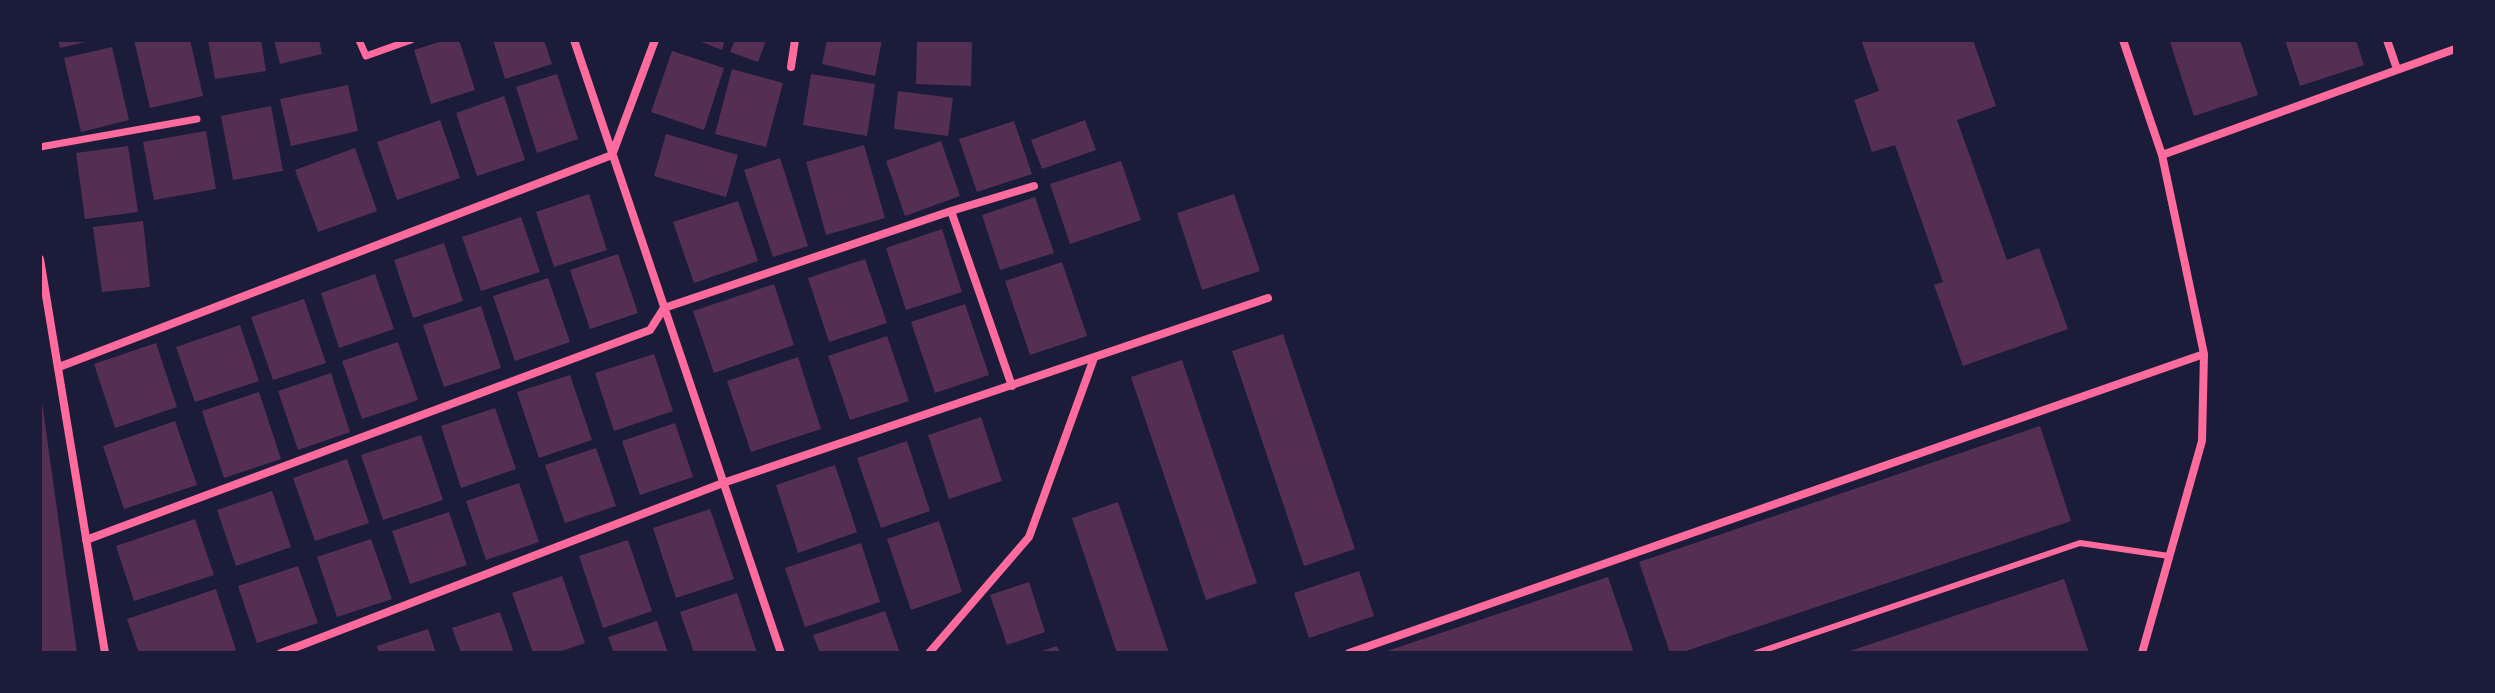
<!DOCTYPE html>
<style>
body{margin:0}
#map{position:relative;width:2495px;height:693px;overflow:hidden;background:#1b1b3a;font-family:"Titillium Web",sans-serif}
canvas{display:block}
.frame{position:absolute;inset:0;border:42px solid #1b1b3a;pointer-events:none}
</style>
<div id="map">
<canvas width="2495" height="693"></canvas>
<div class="frame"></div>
</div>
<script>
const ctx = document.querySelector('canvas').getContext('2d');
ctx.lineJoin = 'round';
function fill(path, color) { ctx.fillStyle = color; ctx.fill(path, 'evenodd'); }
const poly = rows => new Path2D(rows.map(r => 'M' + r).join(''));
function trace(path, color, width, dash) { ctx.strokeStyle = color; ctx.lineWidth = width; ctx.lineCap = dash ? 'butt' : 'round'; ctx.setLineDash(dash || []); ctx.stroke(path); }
fill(poly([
 [58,40,89,40,90,41,60,48],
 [134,40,190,40,203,96,150,108],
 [208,40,261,40,266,71,215,79],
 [274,40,319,40,322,54,280,64],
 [445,40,459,40,475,90,431,104,414,50],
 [493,40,544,40,552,64,505,79],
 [696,40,725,40,722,50],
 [735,40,766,40,758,62,730,52],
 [827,40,882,40,875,76,822,64],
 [917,40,972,40,971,86,916,84],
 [1861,40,1973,40,1996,106,1957,120,2007,260,2039,248,2068,329,1963,366,1934,285,1943,282,1895,145,1872,152,1854,100,1879,91],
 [2175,40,2240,40,2258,95,2194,116,2170,42],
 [2285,40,2356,40,2364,65,2300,86],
 [112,47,129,120,81,132,64,58],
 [672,51,724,68,704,130,651,112],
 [732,69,783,83,766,147,715,134],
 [557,74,578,139,537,153,516,87],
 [811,74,875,84,867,136,803,125],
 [348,85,358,131,291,146,280,99],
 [898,91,953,98,948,136,894,129],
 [504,96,525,160,477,176,456,113],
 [271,106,283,171,233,180,221,116],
 [440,120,460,178,397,200,377,142],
 [1085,120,1096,150,1042,169,1031,140],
 [1014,121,1032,174,977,192,959,139],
 [206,131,216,189,154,200,143,142],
 [666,134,738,155,726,197,654,176],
 [941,141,960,196,905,216,886,161],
 [864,145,885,218,826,235,806,162],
 [128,146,138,212,85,219,76,153],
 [355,148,377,211,318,232,295,170],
 [780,158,808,246,773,257,744,170],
 [1121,161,1141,220,1070,244,1050,184],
 [589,194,607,250,554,267,536,212],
 [1234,194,1260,271,1202,290,1177,213],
 [1035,197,1054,253,1000,270,982,215],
 [738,201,758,261,694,283,673,222],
 [521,217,540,272,481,291,462,237],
 [143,221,150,287,102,292,93,227],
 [942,229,962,292,906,310,886,248],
 [444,243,463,301,413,318,394,260],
 [618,254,638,313,590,329,570,270],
 [865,259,887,323,829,342,808,278],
 [1062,262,1087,336,1030,355,1005,281],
 [375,274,394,329,339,348,321,293],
 [548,278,570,342,515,361,493,296],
 [774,284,794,345,714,373,693,311],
 [304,299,326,363,273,380,251,317],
 [965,304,989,375,935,393,911,322],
 [481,306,501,368,444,387,423,325],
 [240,325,259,381,195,402,176,347],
 [1283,334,1355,549,1304,566,1232,351],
 [887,336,909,401,850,420,828,356],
 [398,342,418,400,362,419,342,361],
 [156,343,177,407,115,428,94,364],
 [654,354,673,411,614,431,595,373],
 [798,357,821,429,751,452,727,381],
 [1182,360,1257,583,1206,600,1131,377],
 [331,373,350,432,298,450,278,391],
 [570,375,592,440,539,458,517,392],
 [259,392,281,459,224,478,202,411],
 [40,402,42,402,77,653,40,653],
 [495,408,516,469,461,488,441,426],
 [981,417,1002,481,949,499,928,435],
 [175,421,197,485,124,509,103,446],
 [675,423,693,477,640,495,622,441],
 [2040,426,2071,521,1680,653,1670,653,1639,562],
 [421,435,443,500,383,520,361,455],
 [907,441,930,511,881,528,857,458],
 [596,448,616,506,565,523,545,465],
 [347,459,369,523,315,541,293,478],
 [835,465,857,532,798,553,776,485],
 [519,483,539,542,486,560,466,501],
 [272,491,291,547,236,566,217,510],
 [1118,502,1169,653,1117,653,1072,518],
 [710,509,734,579,676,598,653,528],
 [449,512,467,565,410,584,392,531],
 [195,519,214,575,134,601,116,546],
 [939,521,962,592,911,610,887,539],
 [371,539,392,599,337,617,317,557],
 [628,540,652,611,603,628,579,556],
 [861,543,880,602,805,627,785,568],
 [298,566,318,623,257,643,238,586],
 [1359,571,1374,616,1309,638,1294,593],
 [562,576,585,643,556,653,533,653,512,593],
 [1608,577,1634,653,1384,653,1384,652],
 [2064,579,2089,653,1847,653,1847,652],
 [1029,582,1045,632,1007,645,990,595],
 [216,589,236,650,227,653,139,653,127,619],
 [737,593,757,653,694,653,680,612],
 [885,611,900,653,820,653,813,635],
 [500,612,514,653,461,653,452,628],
 [657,621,668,653,614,653,608,637],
 [428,629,436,653,379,653,377,646],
 [1057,646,1060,653,1038,653,1038,652]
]), '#542f53');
trace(poly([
 [1756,653,2080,543,2169,556]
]), '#ff6b9d', 6);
trace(poly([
 [359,40,366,56,411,40],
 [40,147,197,119]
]), '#ff6b9d', 7);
trace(poly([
 [574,40,781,653],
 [2123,40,2162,155,2204,354,2202,441,2142,653],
 [2387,40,2397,69],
 [791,67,795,40],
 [2162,155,2455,49],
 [951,211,1012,386],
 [40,259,105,653],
 [59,367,612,155,655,40],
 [86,540,650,330,664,308,951,211,1034,186],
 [281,653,723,483,1268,298],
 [929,653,1029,537,1094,358],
 [1349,653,2204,354]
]), '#ff6b9d', 8);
</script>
